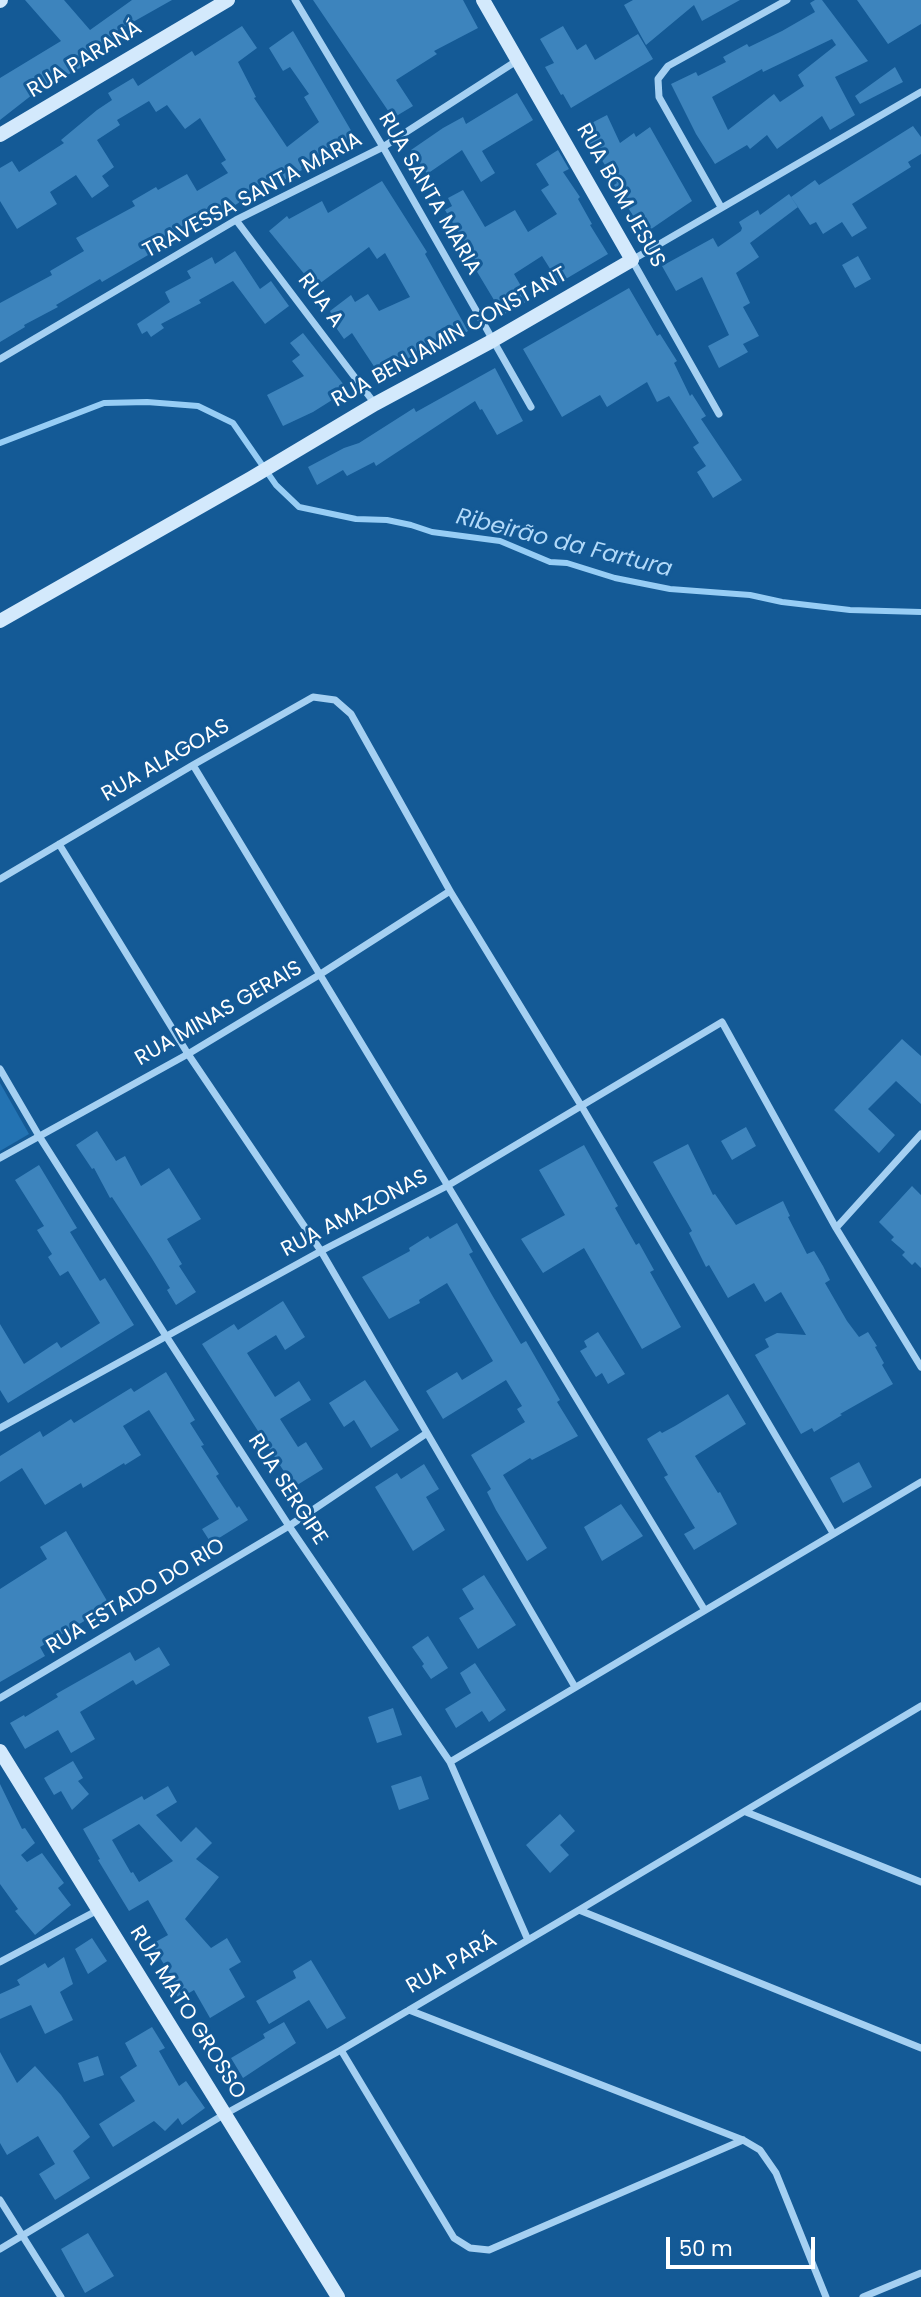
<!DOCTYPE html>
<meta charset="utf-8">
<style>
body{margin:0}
#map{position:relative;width:921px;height:2297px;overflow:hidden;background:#145a96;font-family:Poppins,sans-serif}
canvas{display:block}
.scale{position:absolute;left:666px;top:2237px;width:149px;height:32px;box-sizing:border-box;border:4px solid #fff;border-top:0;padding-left:9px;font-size:21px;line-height:24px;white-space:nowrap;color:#fff;-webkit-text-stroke:5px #145a96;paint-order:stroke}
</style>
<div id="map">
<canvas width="921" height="2297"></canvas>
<div class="scale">50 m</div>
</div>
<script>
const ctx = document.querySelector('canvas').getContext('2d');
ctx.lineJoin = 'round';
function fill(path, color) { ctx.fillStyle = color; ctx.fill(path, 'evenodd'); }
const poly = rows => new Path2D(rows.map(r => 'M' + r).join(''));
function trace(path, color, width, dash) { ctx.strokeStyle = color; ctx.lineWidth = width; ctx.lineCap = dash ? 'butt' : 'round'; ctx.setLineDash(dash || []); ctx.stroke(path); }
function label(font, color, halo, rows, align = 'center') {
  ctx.font = font + ' Poppins,sans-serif'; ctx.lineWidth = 6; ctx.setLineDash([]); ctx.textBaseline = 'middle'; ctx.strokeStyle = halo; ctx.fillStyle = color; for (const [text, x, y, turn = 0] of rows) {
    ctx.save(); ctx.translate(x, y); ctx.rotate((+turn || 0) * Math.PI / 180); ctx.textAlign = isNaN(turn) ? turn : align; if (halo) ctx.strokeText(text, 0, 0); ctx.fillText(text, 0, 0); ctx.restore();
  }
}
fill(poly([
 [0,1083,29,1134,0,1151]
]), '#2373b3');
trace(poly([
 [0,443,104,403,147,402,198,406,233,423,276,485,299,507,356,519,387,520,411,525,432,532,500,541,550,562,567,563,615,578,670,589,750,595,782,602,850,610,921,612]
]), '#97cdf5', 6);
fill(poly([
 [25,0,64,0,90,30,132,0,172,0,117,31,123,40,93,61,47,86,46,84,0,120,0,78,61,41],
 [313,0,463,0,478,28,434,51,437,54,396,80,413,106,393,118],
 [633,0,740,0,702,21,694,5,646,45,624,5],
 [815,0,822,0,868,61,835,77,855,115,830,130,822,116,777,149,767,135,750,149,747,145,715,164,696,134,671,84,696,72,698,76,726,62,723,57,747,44,749,47,782,31,815,12,810,3],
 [832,39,836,45,798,75,804,86,780,102,774,94,728,130,712,97,762,69,763,72],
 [857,0,921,0,921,24,888,44],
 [242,26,257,48,238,62,256,97,254,98,287,147,319,122,304,97,309,94,290,67,283,71,269,48,293,31,356,139,338,149,334,143,301,168,302,170,278,183,276,179,218,216,214,209,181,227,184,234,102,282,100,279,56,305,58,307,24,325,25,327,0,342,0,303,52,275,50,271,84,251,76,238,135,206,132,201,156,187,158,190,187,174,197,191,228,173,221,163,226,160,200,118,185,129,167,105,156,112,149,101,117,120,120,125,97,140,114,167,102,176,109,186,92,198,76,175,50,192,57,204,17,229,0,201,0,168,12,161,19,172,64,143,61,140,97,110,112,100,108,93,133,78,138,86,192,51,195,56],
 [563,26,577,50,586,44,595,60,638,34,653,59,571,108,563,94,561,95,545,67,554,63,540,39],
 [895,67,903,82,860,104,855,96],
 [517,93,533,120,482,151,495,173,481,182,462,150,427,174,411,150,443,128,463,117,466,124],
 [607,115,620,143,634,133,636,137,650,127,692,201,641,236,630,222,635,219,614,185,617,183,591,144,586,146,578,130],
 [913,126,921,137,921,154,908,162,911,167,852,204,867,228,852,237,842,222,823,234,816,222,810,225,791,197,815,180,819,185],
 [558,150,569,169,563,172,580,197,578,199,592,224,590,225,608,254,559,283,542,256,514,274,529,300,503,315,473,265,477,263,445,210,452,206,448,198,463,190,485,227,515,210,528,232,557,214,541,190,549,185,536,164],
 [382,181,427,252,425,254,468,331,416,363,412,356,381,377,352,333,344,339,330,319,333,317,330,311,351,295,355,302,368,294,379,311,410,297,385,253,377,259,369,247,315,287,269,231,287,216,289,219,322,201,328,213],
 [789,194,798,207,750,243,759,257,736,273,750,303,743,307,759,336,743,344,748,352,719,368,708,346,729,335,702,277,676,291,662,266,713,238,718,247,741,231,742,228,739,222,758,210,760,215],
 [235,251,260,289,271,281,289,306,265,324,233,281,199,300,201,303,161,324,164,328,151,337,147,331,142,334,137,324,170,302,165,292,191,278,187,271,212,257,215,264],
 [858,256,871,279,855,288,842,265],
 [629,288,657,336,660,334,677,361,674,363,690,396,692,394,706,416,701,419,742,480,713,498,697,472,706,466,693,447,699,443,669,396,657,402,647,382,607,407,600,395,562,417,523,349],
 [303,333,348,390,313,412,283,426,267,395,304,376,292,361,300,355,290,343],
 [495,368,523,421,497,435,482,409,480,410,475,401,376,466,374,462,347,476,343,470,317,485,308,467,344,448,359,443,414,408,416,412],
 [902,1039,921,1056,921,1104,896,1081,868,1109,895,1135,879,1153,834,1110],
 [746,1127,756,1146,732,1160,721,1141],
 [97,1131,116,1161,125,1156,141,1186,169,1168,201,1219,167,1239,182,1264,179,1266,196,1292,176,1305,167,1290,170,1288,151,1257,112,1197,110,1198,94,1168,92,1169,76,1145],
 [688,1144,713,1195,715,1194,736,1225,783,1201,790,1216,788,1217,807,1254,814,1251,823,1266,830,1280,825,1283,847,1321,859,1337,868,1332,877,1346,875,1347,884,1363,882,1365,893,1384,840,1414,842,1415,814,1432,812,1428,801,1434,755,1355,769,1347,765,1339,777,1333,806,1335,781,1292,765,1302,754,1283,728,1298,709,1265,706,1267,689,1233,692,1231,653,1162],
 [584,1145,618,1206,615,1208,636,1245,639,1243,654,1270,650,1272,681,1327,642,1349,584,1248,543,1273,521,1239,565,1215,539,1170],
 [39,1165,77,1228,70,1232,100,1281,105,1278,134,1325,8,1403,0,1390,0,1324,24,1364,57,1342,61,1348,100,1323,68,1271,60,1276,48,1257,52,1254,37,1230,44,1226,15,1180],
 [912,1186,921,1195,921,1268,915,1262,912,1265,902,1255,905,1252,891,1240,894,1237,879,1222],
 [457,1223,473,1252,469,1254,492,1295,521,1344,526,1341,560,1400,557,1402,578,1436,532,1460,530,1458,503,1475,547,1548,527,1561,496,1510,487,1492,491,1489,471,1455,525,1422,517,1409,522,1406,506,1380,443,1419,426,1391,457,1372,462,1380,493,1361,447,1283,419,1300,420,1303,389,1319,362,1277,410,1251,409,1248,428,1236,430,1239],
 [283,1301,305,1337,285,1350,276,1335,247,1353,275,1397,299,1381,311,1400,280,1419,298,1447,306,1442,323,1469,294,1487,202,1344,234,1324,238,1330],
 [598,1332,625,1374,608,1384,602,1373,596,1377,580,1351,587,1347,584,1341],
 [166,1372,195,1420,190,1423,204,1445,201,1446,219,1474,216,1476,237,1508,239,1506,248,1520,211,1543,202,1529,219,1519,149,1410,123,1426,141,1455,125,1465,124,1463,83,1488,81,1483,45,1505,22,1468,0,1482,0,1456,40,1431,43,1437,71,1419,74,1423,131,1388,134,1392],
 [365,1380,399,1430,371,1448,354,1420,344,1427,329,1403],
 [728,1394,746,1424,695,1456,718,1493,720,1492,737,1524,694,1550,684,1534,695,1528,664,1477,668,1475,647,1439,660,1431,662,1433,675,1426],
 [859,1462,872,1487,843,1503,830,1478],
 [424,1464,439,1489,426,1497,445,1530,413,1551,375,1487,397,1473,401,1479],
 [621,1504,643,1536,602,1561,584,1527],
 [66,1531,110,1606,40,1647,45,1656,0,1682,0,1589,47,1559,40,1547],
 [484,1575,516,1625,478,1649,459,1618,474,1609,462,1589],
 [428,1636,448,1668,431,1679,422,1666,424,1664,412,1647],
 [159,1647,170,1665,136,1685,133,1680,80,1712,95,1739,71,1753,58,1730,25,1749,10,1723,24,1715,25,1717,58,1697,56,1694,130,1652,135,1661],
 [475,1663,506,1710,489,1722,482,1711,456,1728,445,1709,471,1693,460,1673],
 [393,1708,402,1735,377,1743,368,1717],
 [73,1761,83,1778,78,1781,89,1794,72,1810,61,1791,54,1795,44,1778],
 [421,1776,429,1799,399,1810,391,1786],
 [0,1784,22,1829,25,1828,35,1843,21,1855,27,1862,42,1853,64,1883,58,1888,71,1905,35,1935,15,1911,18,1909,0,1884],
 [168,1786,177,1802,156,1815,181,1842,196,1827,212,1843,196,1859,219,1877,185,1919,211,1948,227,1938,241,1962,229,1969,245,1997,210,2018,194,1990,179,1999,165,1975,169,1973,152,1944,168,1935,148,1900,129,1911,98,1860,100,1859,83,1829,142,1796,144,1800],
 [139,1824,173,1861,139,1882,133,1872,131,1873,112,1840],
 [560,1814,575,1831,560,1845,569,1855,550,1873,526,1845],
 [92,1938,107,1961,88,1974,75,1949],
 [64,1957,73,1984,60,1992,73,2020,45,2034,31,2005,0,2019,0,1994,20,1985,17,1980,45,1963,48,1968],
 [311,1960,346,2018,327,2029,309,2000,269,2024,256,2001,296,1978,293,1971],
 [284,2022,296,2043,243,2078,231,2058,265,2038,263,2034],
 [152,2027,165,2048,159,2051,179,2086,186,2081,205,2108,182,2125,178,2118,165,2131,154,2121,113,2147,99,2124,135,2101,120,2077,137,2066,125,2043],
 [0,2052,17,2083,35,2066,61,2095,90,2137,73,2151,90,2178,55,2200,39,2174,55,2164,38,2136,7,2155,0,2143],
 [98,2056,104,2075,84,2082,78,2063],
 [88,2233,114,2276,85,2293,61,2249]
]), '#3d84bd');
trace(poly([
 [295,0,383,147,531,407],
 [721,207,659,97,658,79,668,66,787,0],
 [236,220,375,404],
 [0,359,236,220,383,147,518,60],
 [719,414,632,260,921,92],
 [193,765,704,1609],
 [59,844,188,1054,321,1251,575,1687],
 [0,879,193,765,313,697,335,700,351,714,450,891,582,1107,833,1533],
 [0,1069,39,1136,166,1336,289,1526,450,1762,528,1940],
 [0,1158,188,1054,319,975,450,891],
 [836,1228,921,1134],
 [0,1428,321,1251,447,1186,722,1022,836,1228,921,1367],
 [0,1698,289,1526,427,1433],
 [450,1762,921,1482],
 [746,1812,921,1882],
 [579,1910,921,2048],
 [0,1962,98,1910],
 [409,2010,743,2140,760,2150,776,2173,826,2297],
 [341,2050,454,2238,470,2248,489,2250,743,2140],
 [0,2200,61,2297],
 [0,2249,225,2114,341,2050,579,1910,921,1706],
 [863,2297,921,2273]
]), '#a5d0f2', 7);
trace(poly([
 [0,1,1,0],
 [0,135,228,0],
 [0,621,251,478,375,404,492,341,632,260,483,0],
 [0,1751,338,2297]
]), '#d3e9fc', 14);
label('21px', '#fff', '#145a96', [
 ["RUA PARANÁ",85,60,-31],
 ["RUA SANTA MARIA",429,194,60],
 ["TRAVESSA SANTA MARIA",253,196,-28],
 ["RUA BOM JESUS",620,196,61],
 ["RUA A",320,301,53],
 ["RUA BENJAMIN CONSTANT",450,338,-29],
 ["RUA ALAGOAS",166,761,-30],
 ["RUA MINAS GERAIS",219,1014,-30],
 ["RUA AMAZONAS",355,1214,-28],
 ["RUA SERGIPE",287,1490,57],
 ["RUA ESTADO DO RIO",136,1597,-31],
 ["RUA PARÁ",452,1964,-30],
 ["RUA MATO GROSSO",187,2013,58]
]);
label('italic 23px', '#b1d9f9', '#145a96', [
 ["Ribeirão da Fartura",564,544,14]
]);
</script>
